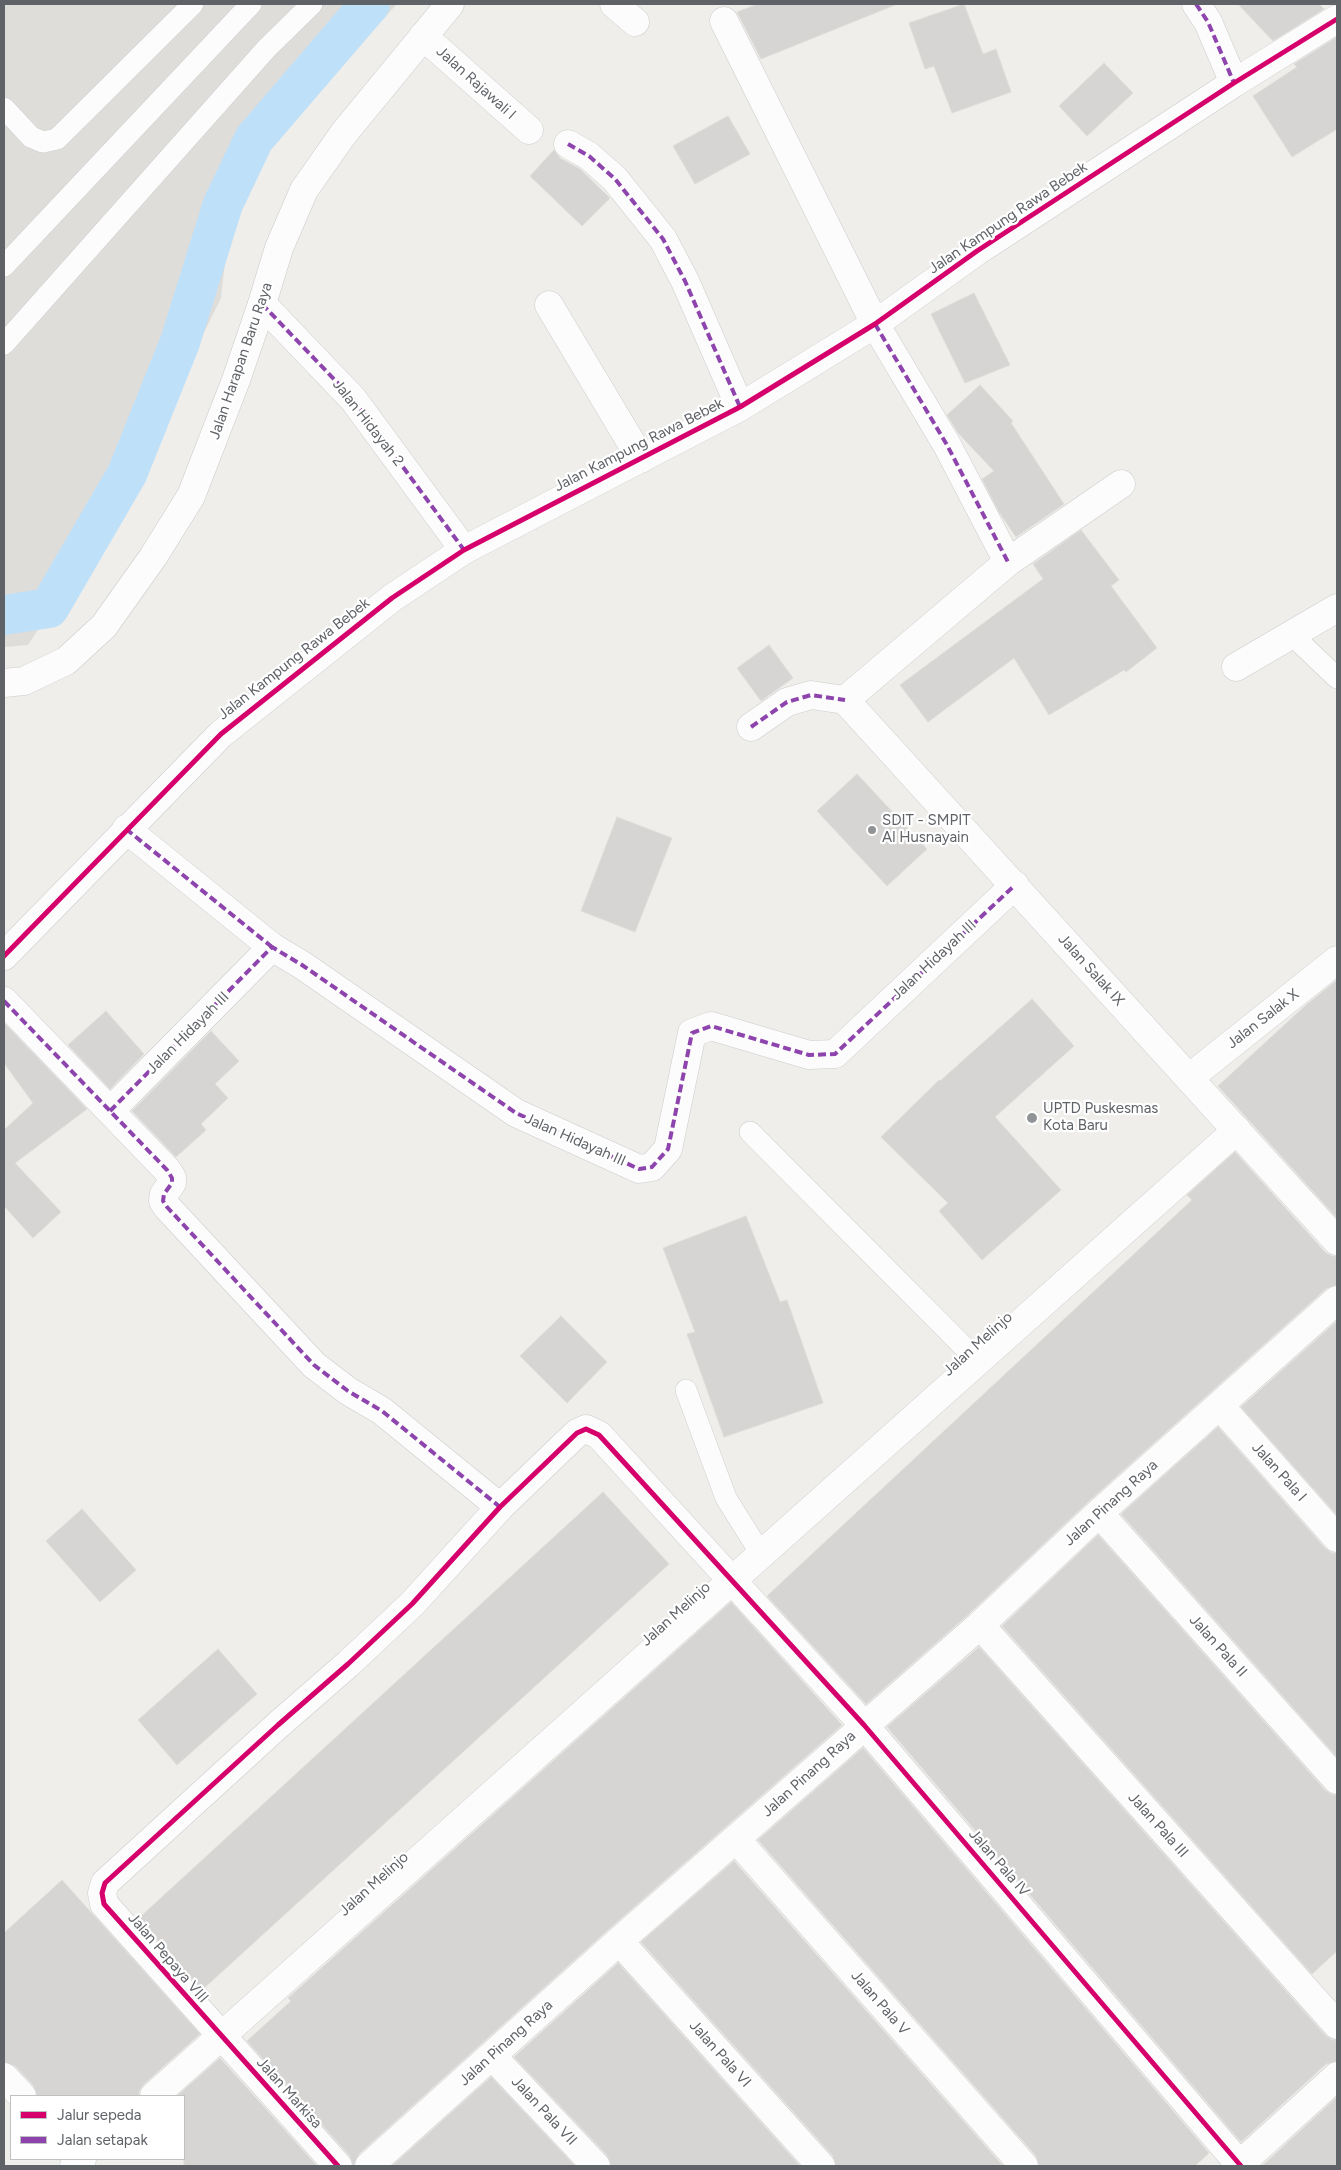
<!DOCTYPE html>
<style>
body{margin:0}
#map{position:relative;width:1341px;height:2170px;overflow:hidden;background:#efeeea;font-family:Figtree,sans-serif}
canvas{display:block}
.frame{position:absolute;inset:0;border:5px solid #5f6368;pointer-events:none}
.legend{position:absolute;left:10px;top:2095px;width:175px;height:65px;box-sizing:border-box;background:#fff;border:1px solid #bfc1c3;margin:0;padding:6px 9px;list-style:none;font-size:15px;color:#5f6368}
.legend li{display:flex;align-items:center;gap:10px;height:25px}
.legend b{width:25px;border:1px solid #bfc1c3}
</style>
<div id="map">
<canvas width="1341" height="2170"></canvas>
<div class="frame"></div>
<ul class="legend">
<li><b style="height:6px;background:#d6006c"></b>Jalur sepeda</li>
<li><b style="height:6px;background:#8e44ad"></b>Jalan setapak</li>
</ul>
</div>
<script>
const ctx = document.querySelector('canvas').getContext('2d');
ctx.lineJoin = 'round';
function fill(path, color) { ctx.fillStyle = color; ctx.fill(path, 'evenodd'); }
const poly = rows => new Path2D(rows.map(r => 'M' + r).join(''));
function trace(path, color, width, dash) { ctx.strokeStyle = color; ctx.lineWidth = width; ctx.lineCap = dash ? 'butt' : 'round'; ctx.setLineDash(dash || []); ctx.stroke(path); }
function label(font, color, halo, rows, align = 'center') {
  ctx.font = font + ' Figtree,sans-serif'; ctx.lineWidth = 4.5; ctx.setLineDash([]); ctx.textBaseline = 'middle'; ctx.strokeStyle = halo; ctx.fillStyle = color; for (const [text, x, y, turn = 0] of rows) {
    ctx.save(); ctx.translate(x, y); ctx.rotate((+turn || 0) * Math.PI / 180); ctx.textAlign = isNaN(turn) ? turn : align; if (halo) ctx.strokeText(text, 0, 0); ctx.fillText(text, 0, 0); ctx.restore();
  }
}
fill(poly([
 [4,4,397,4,234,183,221,298,119,505,28,645,4,647]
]), '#dfddda');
trace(poly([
 [4,615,49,608,127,474,180,342,223,204,254,139,370,4]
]), '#bfe0f9', 40);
const building = poly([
 [758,4,894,4,895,5,761,59,737,12,758,4],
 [964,4,983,54,996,49,1011,92,952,113,934,66,925,69,909,23,964,4],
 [1238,4,1319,4,1324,9,1273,41,1238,4],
 [1337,37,1337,129,1292,157,1253,96,1297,67,1294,64,1337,37],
 [1104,63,1133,93,1087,136,1059,106,1104,63],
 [728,116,750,154,695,184,673,146,728,116],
 [554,150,560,158,580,169,610,198,582,226,530,176,554,150],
 [974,293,1010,365,965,383,931,314,974,293],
 [980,385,1013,421,1011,423,1064,504,1016,537,999,512,982,479,994,471,958,433,947,415,980,385],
 [1081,530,1119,580,1111,586,1157,648,1126,672,1124,670,1049,715,1014,658,928,722,900,685,1043,579,1033,564,1081,530],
 [769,645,793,678,761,701,737,668,769,645],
 [857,774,927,849,887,886,817,811,857,774],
 [617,817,672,838,635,932,581,911,617,817],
 [1337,980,1337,1218,1218,1086,1306,1005,1337,980],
 [1032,999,1074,1046,995,1117,1061,1190,982,1260,939,1211,948,1203,881,1137,939,1080,940,1081,1032,999],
 [106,1011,144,1054,110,1089,68,1045,106,1011],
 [4,1023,87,1109,15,1163,61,1212,33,1238,4,1206,4,1130,33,1103,4,1063,4,1023],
 [211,1031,239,1061,215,1084,228,1098,201,1124,206,1130,176,1157,132,1111,211,1031],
 [1235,1152,1325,1252,1332,1256,1337,1256,1337,1285,1327,1288,1088,1502,970,1613,866,1704,767,1596,1192,1200,1187,1195,1235,1152],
 [746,1216,780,1302,787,1300,823,1403,724,1437,687,1334,695,1332,663,1248,746,1216],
 [561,1316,607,1362,567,1403,520,1356,561,1316],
 [1337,1321,1337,1515,1241,1407,1337,1321],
 [1218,1427,1325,1548,1332,1553,1337,1553,1337,1757,1121,1514,1218,1427],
 [603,1492,669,1564,202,1990,138,1919,603,1492],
 [82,1509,136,1570,100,1602,46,1541,82,1509],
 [1098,1535,1325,1790,1332,1795,1337,1795,1337,1951,1312,1974,1002,1626,1098,1535],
 [731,1602,842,1725,609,1929,359,2154,353,2166,350,2156,247,2041,291,2001,288,1998,731,1602],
 [979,1647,1325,2035,1332,2040,1337,2040,1337,2061,1326,2064,1241,2142,887,1727,979,1647],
 [218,1649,257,1694,177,1765,138,1720,218,1649],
 [863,1748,1209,2153,1195,2166,1039,2166,1036,2156,758,1840,863,1748],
 [734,1861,1003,2166,836,2166,833,2156,641,1942,734,1861],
 [62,1880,200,2034,144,2084,139,2091,139,2096,37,2096,33,2085,15,2066,4,2062,4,1933,62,1880],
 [618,1963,800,2166,611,2166,607,2155,514,2057,618,1963],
 [220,2058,317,2166,184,2166,184,2096,177,2096,220,2058],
 [491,2077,575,2166,392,2166,491,2077],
 [1337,2097,1337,2166,1262,2166,1337,2097]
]);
fill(building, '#d6d5d3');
trace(building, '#deddd9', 1);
const lane = poly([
 [4,108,31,137,43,142,57,139,193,4],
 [4,266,251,4],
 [4,344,267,48,312,4],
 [1292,635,1337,678],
 [750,1132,978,1361],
 [686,1390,726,1498,761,1554]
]);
const street = poly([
 [614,4,635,22],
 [1196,4,1208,22,1234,83],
 [724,21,875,324,947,445,1008,562],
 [423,36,529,130],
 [568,144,589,156,615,179,663,239,685,281,740,407],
 [262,304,353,399,464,550],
 [549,305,641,459],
 [1236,667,1337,608],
 [845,700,1337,1241],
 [751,727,787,702,811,695,845,700,1008,562,1121,484],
 [126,829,272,947],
 [4,956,221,734,392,598,464,550,740,407,875,324,977,251,1234,83,1337,19],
 [4,1001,167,1170,172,1178,172,1183,164,1194,163,1201,167,1207,314,1365,348,1391,382,1411,500,1507],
 [1189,1078,1337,960],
 [110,1111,272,947,302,965,516,1113,639,1169,652,1167,668,1149,692,1033,711,1026,809,1055,835,1054,1015,885],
 [1220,1406,1337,1538],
 [1099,1513,1337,1780],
 [980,1625,1337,2025],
 [736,1839,1024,2166],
 [619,1941,821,2166],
 [492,2056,596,2166],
 [4,2077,22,2096],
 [154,2096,1237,1130],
 [74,2166,82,2159],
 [338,2166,104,1904,102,1893,105,1883,278,1725,348,1664,412,1604,500,1507,577,1433,586,1429,599,1435,864,1725,1241,2166],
 [369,2166,619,1941,980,1625,1099,1513,1337,1300],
 [1238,2166,1337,2076]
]);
const secondary = poly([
 [4,683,24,681,66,661,104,626,153,557,191,496,236,380,262,304,279,248,304,190,344,133,450,4]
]);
trace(lane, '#cbcccc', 22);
trace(street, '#cbcccc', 29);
trace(secondary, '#cacacb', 29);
trace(lane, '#fdfcfc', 21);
trace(street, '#fdfcfc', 28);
trace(secondary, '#fdfcfc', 28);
trace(poly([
 [1196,4,1208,22,1234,83],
 [568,144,589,156,615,179,663,239,685,281,740,407],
 [262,304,353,399,464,550],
 [875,324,947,445,1008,562],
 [751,727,787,702,811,695,845,700],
 [126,829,272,947],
 [4,1001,167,1170,172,1178,172,1183,164,1194,163,1201,167,1207,314,1365,348,1391,382,1411,500,1507],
 [110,1111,272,947,302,965,516,1113,639,1169,652,1167,668,1149,692,1033,711,1026,809,1055,835,1054,1015,885]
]), '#8e44ad', 4, [8, 4]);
trace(poly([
 [4,956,221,734,392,598,464,550,740,407,875,324,977,251,1234,83,1337,19],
 [338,2166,104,1904,102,1893,105,1883,278,1725,348,1664,412,1604,500,1507,577,1433,586,1429,599,1435,864,1725,1241,2166]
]), '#d6006c', 5);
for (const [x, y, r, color] of [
 [872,830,5,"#919496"],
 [1032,1118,6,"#919496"]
]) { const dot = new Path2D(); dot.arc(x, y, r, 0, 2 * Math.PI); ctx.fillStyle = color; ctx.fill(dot); trace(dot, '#fff', 2); }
label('15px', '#5f6368', '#fff', [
 ["Jalan Rajawali I",476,83,42],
 ["Jalan Kampung Rawa Bebek",1008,218,-34],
 ["Jalan Harapan Baru Raya",241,361,-71],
 ["Jalan Hidayah 2",368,423,52],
 ["Jalan Kampung Rawa Bebek",639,445,-27],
 ["Jalan Kampung Rawa Bebek",294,659,-38],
 ["Jalan Hidayah III",934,960,-43],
 ["Jalan Salak IX",1091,970,48],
 ["Jalan Salak X",1263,1019,-38],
 ["Jalan Hidayah III",188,1033,-45],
 ["Jalan Hidayah III",575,1140,24],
 ["Jalan Melinjo",978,1344,-42],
 ["Jalan Pala I",1279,1472,48],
 ["Jalan Pinang Raya",1111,1503,-42],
 ["Jalan Melinjo",676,1614,-42],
 ["Jalan Pala II",1218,1646,48],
 ["Jalan Pinang Raya",809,1774,-42],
 ["Jalan Pala III",1158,1825,48],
 ["Jalan Pala IV",999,1863,49],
 ["Jalan Melinjo",374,1884,-42],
 ["Jalan Pepaya VIII",168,1958,49],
 ["Jalan Pala V",880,2003,49],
 ["Jalan Pinang Raya",506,2043,-42],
 ["Jalan Pala VI",720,2054,48],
 ["Jalan Markisa",289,2093,48],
 ["Jalan Pala VII",544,2111,47]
]);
label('15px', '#5f6368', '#fff', [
 ["SDIT - SMPIT",882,821],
 ["Al Husnayain",882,838],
 ["UPTD Puskesmas",1043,1109],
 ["Kota Baru",1043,1126]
], 'left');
</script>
